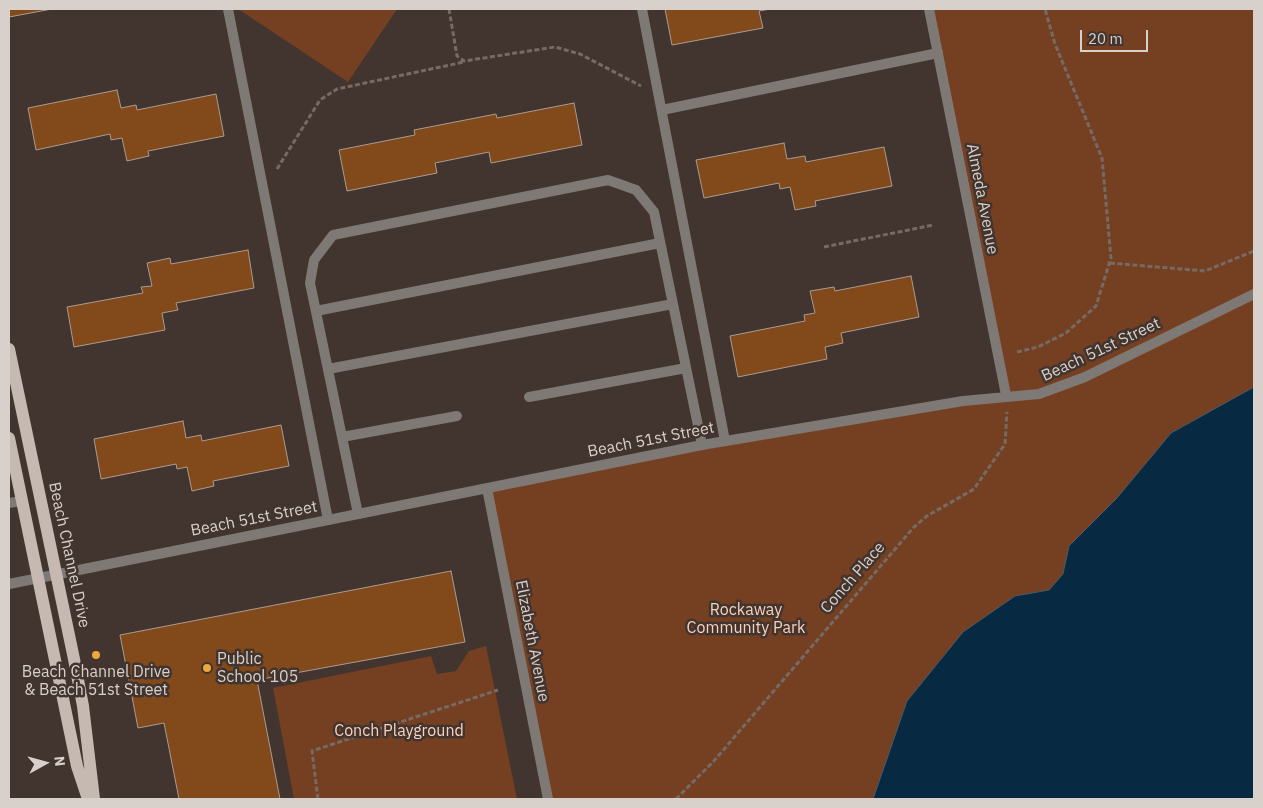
<!DOCTYPE html>
<style>
body{margin:0}
#map{position:relative;width:1263px;height:808px;overflow:hidden;background:#42342e;font-family:"IBM Plex Sans",sans-serif}
canvas{display:block}
.frame{position:absolute;inset:0;border:10px solid #d8d0cb;pointer-events:none}
.north{position:absolute;left:20px;top:738px;width:50px;height:50px;-webkit-text-stroke:4px #42342e;paint-order:stroke;rotate:83deg;font-size:14px;font-weight:700;line-height:20px;text-align:center;color:#d8d0cb}
.north::after{content:'';display:block;margin:auto;width:18px;height:22px;background:#d8d0cb;clip-path:polygon(50% 0,100% 100%,50% 72%,0 100%)}
.scale{position:absolute;left:1080px;top:30px;width:68px;height:22px;box-sizing:border-box;border:2px solid #d8d0cb;border-top:0;padding-left:6px;font-size:15px;line-height:18px;white-space:nowrap;color:#d8d0cb;-webkit-text-stroke:4px #42342e;paint-order:stroke}
</style>
<div id="map">
<canvas width="1263" height="808"></canvas>
<div class="frame"></div>
<div class="north">N</div>
<div class="scale">20 m</div>
</div>
<script>
const ctx = document.querySelector('canvas').getContext('2d');
ctx.lineJoin = 'round';
function fill(path, color) { ctx.fillStyle = color; ctx.fill(path, 'evenodd'); }
const poly = rows => new Path2D(rows.map(r => 'M' + r).join(''));
function trace(path, color, width, dash) { ctx.strokeStyle = color; ctx.lineWidth = width; ctx.lineCap = dash ? 'butt' : 'round'; ctx.setLineDash(dash || []); ctx.stroke(path); }
function label(font, color, halo, rows, align = 'center') {
  ctx.font = font + ' "IBM Plex Sans",sans-serif'; ctx.lineWidth = 5; ctx.setLineDash([]); ctx.textBaseline = 'middle'; ctx.strokeStyle = halo; ctx.fillStyle = color; for (const [text, x, y, turn = 0] of rows) {
    ctx.save(); ctx.translate(x, y); ctx.rotate((+turn || 0) * Math.PI / 180); ctx.textAlign = isNaN(turn) ? turn : align; if (halo) ctx.strokeText(text, 0, 0); ctx.fillText(text, 0, 0); ctx.restore();
  }
}
fill(poly([
 [238,9,397,9,348,82],
 [929,9,1254,9,1254,387,1171,433,1117,498,1069,546,1063,574,1049,590,1015,596,907,701,873,799,548,799,487,489,1005,395],
 [486,646,517,799,294,799,273,688,431,656,437,674,456,671,469,651]
]), '#754022');
const water = poly([
 [1254,387,1254,799,873,799,907,701,963,632,1015,596,1049,590,1063,574,1069,546,1117,498,1171,433,1254,387]
]);
fill(water, '#072a42');
trace(water, '#465c6b', 1);
const building = poly([
 [9,9,52,9,9,17,9,9],
 [665,9,770,9,759,11,763,28,672,45,665,9],
 [117,90,121,108,136,105,137,110,216,94,224,136,148,151,149,156,127,161,122,138,111,140,110,134,36,150,28,108,117,90],
 [574,103,582,145,491,163,489,152,435,163,437,173,347,191,339,150,415,135,414,130,496,114,497,118,574,103],
 [784,143,787,159,805,156,806,162,884,147,892,186,815,201,816,206,795,210,790,187,780,189,779,183,704,198,696,160,784,143],
 [248,250,254,288,176,303,178,310,162,313,165,330,74,347,67,307,143,293,141,287,152,286,147,263,170,258,171,264,248,250],
 [911,276,919,317,841,333,843,343,825,347,827,359,738,377,730,336,805,321,804,315,815,313,810,291,834,287,835,291,911,276],
 [183,421,186,438,201,435,202,441,281,425,289,466,213,481,214,486,192,491,187,467,177,469,176,464,101,479,94,439,183,421],
 [451,571,465,642,257,680,280,799,179,799,164,723,138,728,120,635,451,571]
]);
fill(building, '#82491a');
trace(building, '#ab9c92', 1);
trace(poly([
 [449,9,457,56,464,61,555,47,580,54,641,86],
 [277,169,320,100,337,89,464,62],
 [824,247,933,225],
 [1110,263,1205,271,1254,251],
 [1017,352,1038,347,1066,333,1096,306,1111,258,1102,158,1055,44,1045,9],
 [318,799,312,751,498,690],
 [676,799,713,762,914,527,927,516,974,489,1005,444,1007,412]
]), '#766a64', 3, [5, 2.5]);
trace(poly([
 [228,9,328,520],
 [642,9,725,441],
 [662,110,938,53],
 [316,311,660,243],
 [328,369,673,304],
 [529,397,686,368],
 [342,437,457,416],
 [9,503,22,501],
 [358,514,310,283,314,260,333,235,608,180,636,190,654,212,702,445],
 [9,584,39,578]
]), '#7f7975', 10);
trace(poly([
 [929,9,1006,395],
 [487,488,548,799],
 [39,578,702,445,963,401,1039,394,1085,377,1254,294]
]), '#7f7975', 10);
trace(poly([
 [9,349,74,659,83,706,94,799],
 [9,438,77,766,88,799]
]), '#c6b9b1', 12);
for (const [x, y, r, color] of [
 [96,655,5,"#eda83b"],
 [207,668,5,"#eda83b"]
]) { const dot = new Path2D(); dot.arc(x, y, r, 0, 2 * Math.PI); ctx.fillStyle = color; ctx.fill(dot); trace(dot, '#42342e', 2); }
label('16px', '#d8d0cb', '#42342e', [
 ["Almeda Avenue",982,199,79],
 ["Beach 51st Street",1101,350,-25],
 ["Beach 51st Street",651,440,-11],
 ["Beach 51st Street",254,519,-11],
 ["Beach Channel Drive",69,555,78],
 ["Conch Place",853,578,-49],
 ["Elizabeth Avenue",532,641,79]
]);
label('16px', '#f9d2be', '#42342e', [
 ["Rockaway",746,610],
 ["Community Park",746,628],
 ["Conch Playground",399,731]
]);
label('16px', '#d8d0cb', '#42342e', [
 ["Public",217,659],
 ["School 105",217,677],
 ["Beach Channel Drive",96,672,"center"],
 ["& Beach 51st Street",96,690,"center"]
], 'left');
</script>
